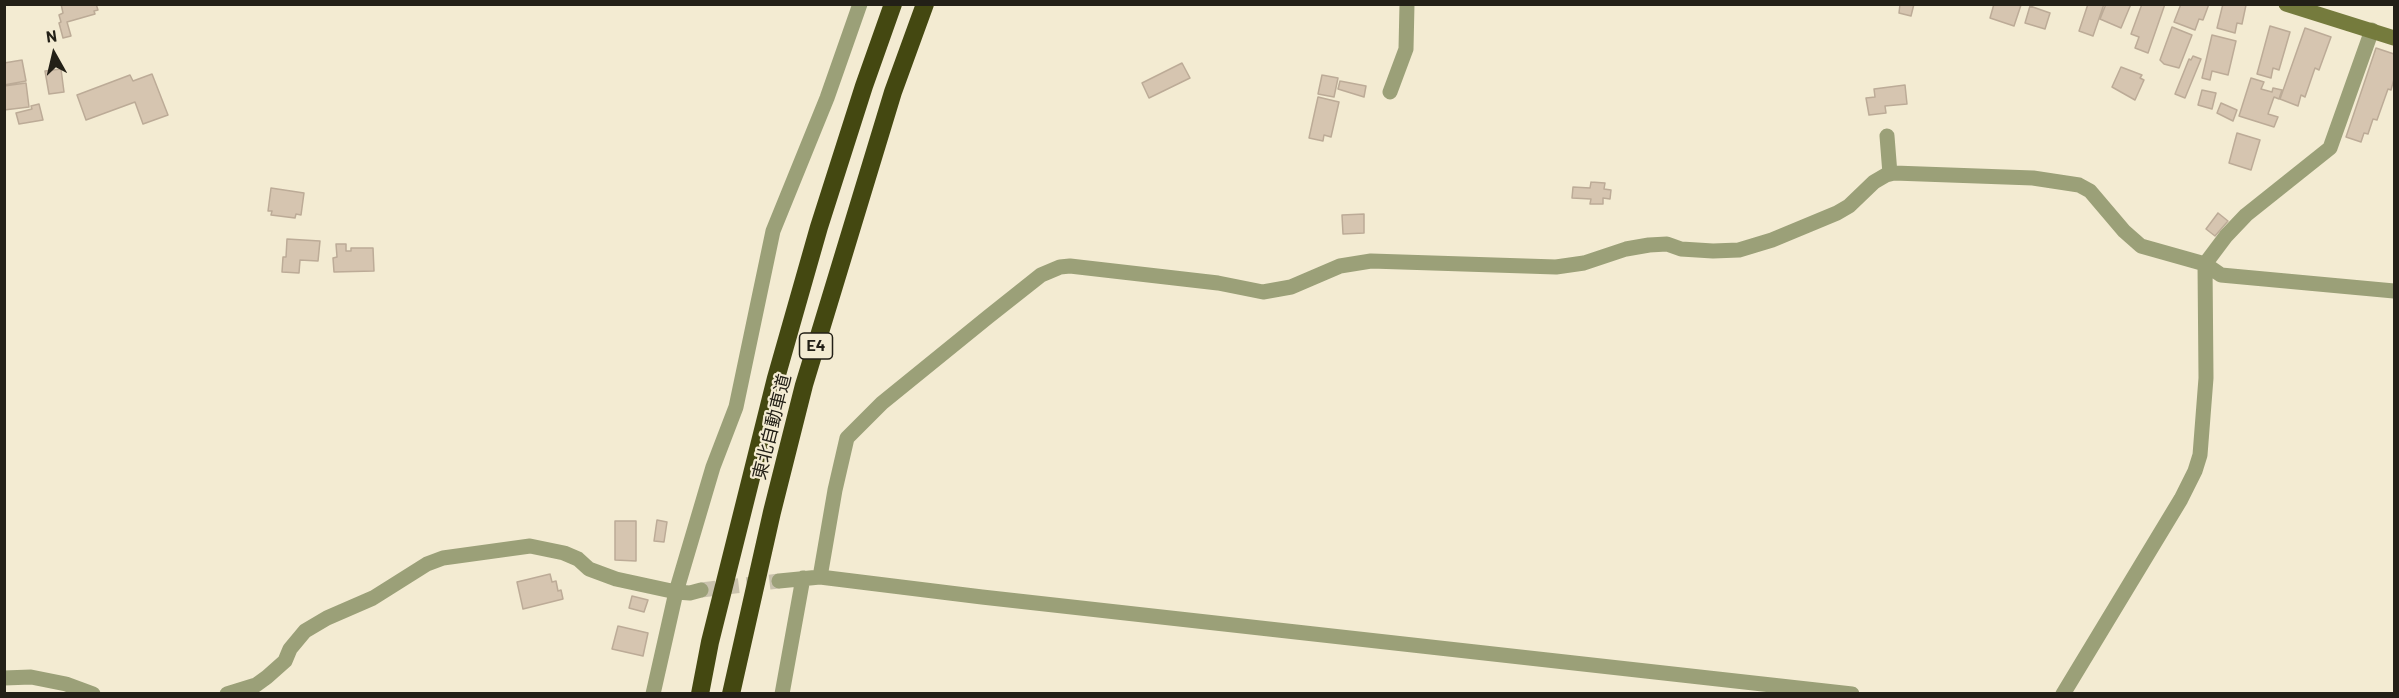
<!DOCTYPE html>
<meta charset="utf-8">
<style>
body{margin:0}
#map{position:relative;width:2399px;height:698px;overflow:hidden;background:#f3ebd2;font-family:Barlow,sans-serif}
canvas{display:block}
.frame{position:absolute;inset:0;border:6px solid #232017;pointer-events:none}
.north{position:absolute;left:24px;top:24px;width:60px;height:60px;-webkit-text-stroke:4px #f3ebd2;paint-order:stroke;rotate:352deg;font-size:16px;font-weight:700;line-height:24px;text-align:center;color:#232017}
.north::after{content:'';display:block;margin:auto;width:21px;height:27px;background:#232017;clip-path:polygon(50% 0,100% 100%,50% 72%,0 100%)}
</style>
<div id="map">
<canvas width="2399" height="698"></canvas>
<div class="frame"></div>
<div class="north">N</div>
</div>
<script>
const ctx = document.querySelector('canvas').getContext('2d');
ctx.lineJoin = 'round';
function fill(path, color) { ctx.fillStyle = color; ctx.fill(path, 'evenodd'); }
const poly = rows => new Path2D(rows.map(r => 'M' + r).join(''));
function trace(path, color, width, dash) { ctx.strokeStyle = color; ctx.lineWidth = width; ctx.lineCap = dash ? 'butt' : 'round'; ctx.setLineDash(dash || []); ctx.stroke(path); }
function label(font, color, halo, rows, align = 'center') {
  ctx.font = font + ' Barlow,"Noto Sans JP",sans-serif'; ctx.lineWidth = 4.5; ctx.setLineDash([]); ctx.textBaseline = 'middle'; ctx.strokeStyle = halo; ctx.fillStyle = color; for (const [text, x, y, turn = 0] of rows) {
    ctx.save(); ctx.translate(x, y); ctx.rotate((+turn || 0) * Math.PI / 180); ctx.textAlign = isNaN(turn) ? turn : align; if (halo) ctx.strokeText(text, 0, 0); ctx.fillText(text, 0, 0); ctx.restore();
  }
}
const building = poly([
 [61,4,96,4,98,10,94,11,95,14,67,22,71,36,63,38,59,23,61,22,59,15,63,13,61,4],
 [1900,4,1914,4,1911,16,1899,13,1900,4],
 [1994,4,2021,5,2014,26,1990,18,1994,4],
 [2088,4,2104,4,2093,36,2079,31,2088,4],
 [2106,4,2131,4,2121,28,2100,19,2106,4],
 [2142,4,2165,4,2148,53,2135,48,2139,37,2131,34,2142,4],
 [2181,4,2209,4,2203,20,2199,19,2195,30,2174,22,2181,4],
 [2223,4,2246,5,2242,24,2237,23,2235,33,2217,28,2223,4],
 [2030,6,2050,13,2045,29,2025,23,2030,6],
 [2270,26,2290,32,2279,70,2273,68,2271,78,2257,74,2270,26],
 [2172,27,2192,35,2179,68,2164,64,2160,60,2172,27],
 [2305,28,2331,37,2319,70,2315,68,2305,97,2301,95,2298,106,2280,99,2305,28],
 [2212,35,2236,41,2228,75,2212,71,2210,80,2202,78,2212,35],
 [2376,48,2394,54,2394,79,2391,90,2388,89,2377,120,2373,119,2368,134,2364,133,2361,142,2346,137,2376,48],
 [2193,56,2201,59,2185,98,2175,94,2189,59,2191,60,2193,56],
 [22,60,26,81,4,85,4,63,22,60],
 [1182,63,1190,78,1149,98,1142,83,1182,63],
 [2121,67,2142,75,2140,78,2144,80,2135,100,2112,87,2121,67],
 [61,69,64,92,49,94,45,71,61,69],
 [152,74,168,115,143,124,135,102,86,120,77,95,130,75,133,81,152,74],
 [1322,75,1338,78,1334,97,1318,94,1322,75],
 [2251,78,2264,82,2261,89,2272,92,2273,88,2282,90,2279,99,2274,97,2268,114,2278,117,2274,127,2239,116,2251,78],
 [1340,81,1366,86,1364,97,1338,89,1340,81],
 [26,83,29,107,4,110,4,86,26,83],
 [1905,85,1907,104,1885,106,1886,113,1869,115,1866,98,1875,97,1874,89,1905,85],
 [2202,90,2216,93,2212,109,2198,105,2202,90],
 [1318,97,1339,102,1331,137,1324,135,1323,141,1309,138,1318,97],
 [2221,103,2237,110,2233,121,2217,113,2221,103],
 [39,104,43,120,19,124,16,113,32,109,31,106,39,104],
 [2237,133,2260,140,2251,170,2229,163,2237,133],
 [1591,182,1605,183,1604,189,1611,190,1610,199,1603,198,1603,204,1590,204,1591,199,1572,198,1573,187,1590,188,1591,182],
 [271,188,304,193,301,215,296,214,295,218,271,215,272,211,268,211,271,188],
 [2218,213,2228,221,2215,236,2206,229,2218,213],
 [1364,214,1364,233,1343,234,1342,215,1364,214],
 [287,239,320,241,318,261,300,260,299,273,282,272,283,257,286,257,287,239],
 [336,244,346,244,346,251,351,251,351,248,373,248,374,271,334,272,333,258,337,257,336,244],
 [657,520,667,522,664,542,654,541,657,520],
 [615,521,636,521,636,561,615,560,615,521],
 [550,574,552,582,556,581,558,591,561,590,563,599,523,609,517,582,550,574],
 [632,596,648,600,644,612,629,608,632,596],
 [618,626,648,633,643,656,612,649,618,626]
]);
fill(building, '#d6c5b0');
trace(building, '#bcab97', 1.5);
trace(poly([
 [701,590,779,581]
]), '#c9c2ad', 15, [15, 8]);
trace(poly([
 [1390,92,1406,49,1407,4],
 [1887,136,1890,174],
 [820,577,835,490,847,438,882,403,988,317,1041,275,1060,267,1070,266,1218,283,1263,292,1291,287,1340,266,1371,261,1556,267,1584,263,1626,249,1649,245,1667,244,1681,249,1713,251,1739,250,1772,240,1837,213,1849,206,1874,182,1886,175,1894,173,2033,178,2079,185,2090,191,2124,231,2141,246,2205,264,2221,275,2394,291],
 [779,581,820,577,982,597,1852,694],
 [4,678,31,677,66,684,93,694],
 [227,694,256,685,267,677,285,661,290,649,305,631,327,618,373,598,427,564,443,558,530,546,564,553,578,559,589,569,616,579,676,592,690,593,701,590],
 [653,694,676,592,713,467,736,407,773,231,827,98,860,4],
 [782,694,803,578],
 [2063,694,2181,499,2195,471,2200,455,2206,378,2205,264,2226,236,2246,215,2330,148,2372,30]
]), '#9ba078', 15);
trace(poly([
 [2286,4,2394,38]
]), '#757b3d', 15);
trace(poly([
 [700,694,710,642,776,378,819,227,864,86,893,4],
 [731,694,772,512,804,385,893,92,925,4]
]), '#444811', 18);
for (const [x, y, w] of [
 [816,346,33]
]) { const box = new Path2D(); box.roundRect(x - w / 2, y - 13, w, 26, 4.5); ctx.fillStyle = '#f3ebd2'; ctx.fill(box); trace(box, '#232017', 1.5); }
label('bold 16px', '#232017', null, [
 ["E4",816,346]
]);
label('18px', '#232017', '#f3ebd2', [
 ["東北自動車道",772,427,-76]
]);
</script>
